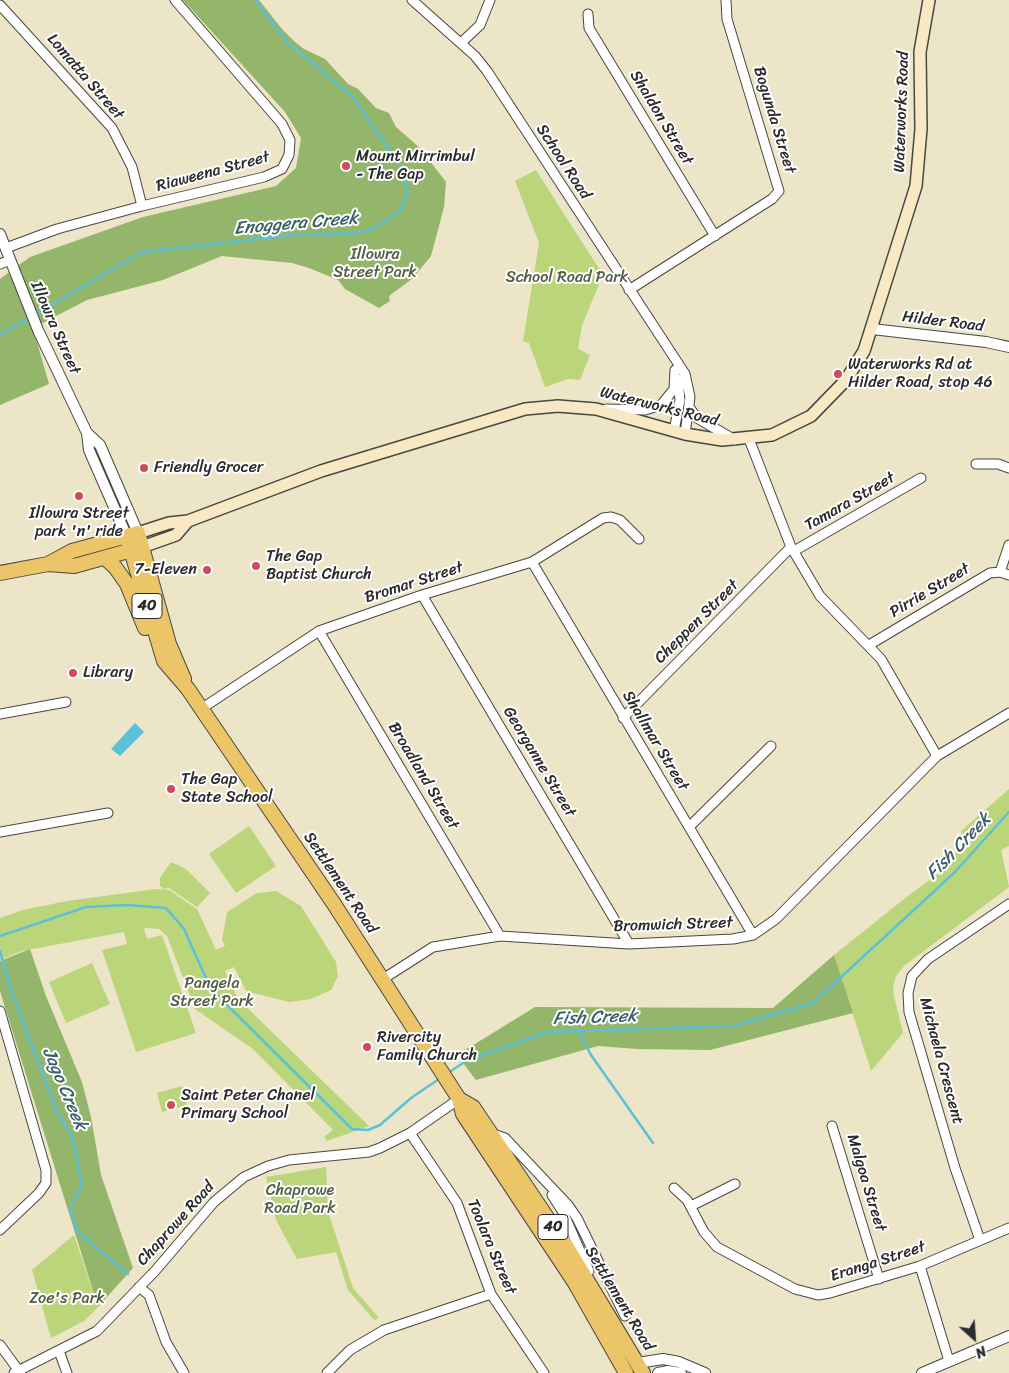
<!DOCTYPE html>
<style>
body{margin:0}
#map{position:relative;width:1009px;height:1373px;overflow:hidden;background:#ece5c7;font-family:Sriracha,sans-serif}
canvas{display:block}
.north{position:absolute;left:949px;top:1313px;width:50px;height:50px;-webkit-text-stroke:4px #fff;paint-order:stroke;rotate:154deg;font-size:14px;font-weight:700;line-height:20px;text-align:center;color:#2b2b2b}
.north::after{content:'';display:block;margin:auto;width:18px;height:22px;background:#2b2b2b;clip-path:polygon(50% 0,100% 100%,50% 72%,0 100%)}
</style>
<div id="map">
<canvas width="1009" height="1373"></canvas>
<div class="north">N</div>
</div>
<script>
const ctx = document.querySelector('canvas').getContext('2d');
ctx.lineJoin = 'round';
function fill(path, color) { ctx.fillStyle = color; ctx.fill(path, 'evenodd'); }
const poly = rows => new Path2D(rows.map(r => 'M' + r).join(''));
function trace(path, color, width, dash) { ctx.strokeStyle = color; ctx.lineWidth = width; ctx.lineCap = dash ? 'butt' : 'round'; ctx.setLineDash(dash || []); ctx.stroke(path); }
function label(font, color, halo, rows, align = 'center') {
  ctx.font = font + ' Sriracha,sans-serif'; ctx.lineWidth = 4; ctx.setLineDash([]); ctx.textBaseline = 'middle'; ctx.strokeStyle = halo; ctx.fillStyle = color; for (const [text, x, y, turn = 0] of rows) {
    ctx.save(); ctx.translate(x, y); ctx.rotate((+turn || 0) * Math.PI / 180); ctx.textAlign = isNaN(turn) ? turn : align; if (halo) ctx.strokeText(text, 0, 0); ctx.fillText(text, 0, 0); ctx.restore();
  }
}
fill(poly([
 [536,170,603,275,582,325,578,349,590,355,580,380,568,379,545,387,529,343,523,341,539,243,515,181],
 [1009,789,1009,846,1001,850,1009,887,904,966,896,976,893,987,894,996,903,1033,871,1071,834,955,909,895,937,875,964,844,961,831],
 [249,826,276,866,236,893,209,854],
 [171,862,186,869,210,893,197,907,169,888,164,889,160,886,160,878],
 [156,889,169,890,197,909,216,950,225,946,222,940,227,912,257,893,276,891,301,906,336,962,338,976,331,990,311,999,289,1002,246,991,234,967,225,971,238,999,369,1126,327,1141,324,1137,333,1130,253,1049,195,1009,167,936,159,929,144,928,147,939,162,935,196,1033,136,1052,102,950,127,944,124,932,22,951,0,960,0,918,23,910,67,901],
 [92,963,110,1004,66,1023,49,982],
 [182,1086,187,1105,162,1112,157,1093],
 [326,1167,328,1211,353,1288,379,1318,374,1320,348,1290,336,1252,297,1259,276,1220,266,1177],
 [74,1235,98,1307,84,1321,51,1338,32,1270]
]), '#bbd57a');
fill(poly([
 [183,0,259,0,282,29,294,41,304,49,325,59,348,84,358,89,376,108,389,113,396,127,420,148,446,182,444,207,431,256,412,279,389,296,390,301,379,308,345,289,338,280,309,268,292,263,222,256,163,280,87,300,33,328,49,384,0,405,0,279,30,257,143,217,276,186,296,168,301,138,285,112],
 [30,949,46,996,82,1082,91,1117,101,1175,133,1268,98,1307,0,991,0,961],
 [834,955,853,1013,710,1050,637,1049,598,1046,476,1080,457,1055,535,1007,773,1008]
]), '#94b66a');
fill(poly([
 [135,723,144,732,120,756,111,749]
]), '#5bc1d8');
trace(poly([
 [36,314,142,252,293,235,355,233,373,229,400,211,407,195,404,171,352,96,287,42,255,0],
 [0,334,29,318],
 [0,936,86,907,127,905,166,908,184,929,211,989,352,1129,368,1130,380,1125,411,1098,439,1079],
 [0,951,10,987,57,1112,71,1134,78,1161,81,1187,70,1209,78,1232,128,1274],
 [578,1031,591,1055,653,1143],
 [448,1073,466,1061,547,1032,733,1026,813,1003,955,872,1009,812]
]), '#5bc1d8', 2.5);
const minor = poly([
 [412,0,475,56,487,71,685,374,690,397,685,434],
 [0,5,112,128,132,167,142,206],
 [588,14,589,28,715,236],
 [461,43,480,25,490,0],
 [6,248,57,229,142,206,264,177,282,169,289,155,290,140,282,124,175,0],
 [0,264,10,260],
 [629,290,772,199,779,191,727,19,726,0],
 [689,407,697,418,735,440],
 [606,409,645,410,661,405,674,389,675,370],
 [674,431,680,400,678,379],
 [749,439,791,547,820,596,881,659,937,756],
 [976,464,998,464,1009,468],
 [794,551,921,478],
 [532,562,753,935],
 [1000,572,1009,545],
 [422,595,629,944],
 [319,631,500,936],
 [869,645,990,573,1000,572,1009,575],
 [201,709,319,631,422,595,532,562,603,518,611,517,620,520,639,539],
 [0,714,66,702],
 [623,718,791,547],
 [689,827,771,746],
 [0,832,108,813],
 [383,979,433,947,500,936,629,944,733,939,753,935,776,919,937,756,1009,713],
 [0,1011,46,1170,46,1183,39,1193,0,1230],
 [832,1126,879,1279],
 [410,1133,457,1203,491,1294,544,1373],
 [490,1133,505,1138,568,1205,577,1218,625,1316],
 [674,1188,687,1200,704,1232,717,1247,795,1289,818,1295,830,1293,920,1266,1009,1228],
 [552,1195,563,1212,589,1271],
 [691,1206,735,1184],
 [980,1240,955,1168,909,1012,908,993,912,976,928,959,1009,904],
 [920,1266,949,1361],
 [139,1287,149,1295,166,1342,184,1373],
 [0,1345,19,1371],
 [59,1351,67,1373],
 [14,1373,97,1331,155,1271,214,1202,244,1177,268,1166,289,1160,369,1152,380,1148,410,1133,459,1099],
 [327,1373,350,1350,384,1330,491,1294]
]);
const tertiary = poly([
 [0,234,38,330,87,433,89,450,127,537],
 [872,329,986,342,1009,347],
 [87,433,100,445,138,533],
 [638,1363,663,1359,679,1362,705,1373],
 [658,1373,668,1371,681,1373],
 [922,1373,1009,1336]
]);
const secondary = poly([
 [138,533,169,523,188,521,321,471,525,409,558,406,596,409,685,434,722,440,772,435,811,416,846,380,864,351,916,186,921,129,920,52,929,0],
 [142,547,176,535,188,521]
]);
const primary = poly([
 [127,537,164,661,188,689,334,904,459,1099,463,1114,575,1283,626,1373],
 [106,559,115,567,127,584,145,628],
 [48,564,72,551,138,533,169,644,184,679],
 [0,573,48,564,74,566,139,548],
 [459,1099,473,1107,570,1252,643,1373]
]);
trace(minor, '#484742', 11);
trace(tertiary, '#484742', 12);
trace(secondary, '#484742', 14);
trace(primary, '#484742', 16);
trace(minor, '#fff', 9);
trace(tertiary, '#fff', 10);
trace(secondary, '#f8e8c3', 11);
trace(primary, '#edc569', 14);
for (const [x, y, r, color] of [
 [346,166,5,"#d1495b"],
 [838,374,5,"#d1495b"],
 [144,468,5,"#d1495b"],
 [79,496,5,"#d1495b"],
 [256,566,5,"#d1495b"],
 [207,570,5,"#d1495b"],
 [73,673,5,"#d1495b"],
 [171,789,5,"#d1495b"],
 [367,1047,5,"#d1495b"],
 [171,1105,5,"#d1495b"]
]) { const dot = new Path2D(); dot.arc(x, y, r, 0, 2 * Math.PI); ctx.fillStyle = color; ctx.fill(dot); trace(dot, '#fff', 2); }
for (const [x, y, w] of [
 [147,606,30],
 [553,1227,30]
]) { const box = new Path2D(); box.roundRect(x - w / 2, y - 12.5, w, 25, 4); ctx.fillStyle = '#fff'; ctx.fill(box); trace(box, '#2b2b2b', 1); }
label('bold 15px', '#2b2b2b', null, [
 ["40",147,606],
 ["40",553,1227]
]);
label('16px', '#2b2b2b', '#fff', [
 ["Lomatta Street",85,77,49],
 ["Waterworks Road",902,112,-88],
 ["Shaldon Street",661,118,59],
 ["Bogunda Street",774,120,73],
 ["School Road",563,162,57],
 ["Riaweena Street",213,172,-15],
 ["Hilder Road",943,322,7],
 ["Illowra Street",55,328,66],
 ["Waterworks Road",659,407,14],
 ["Tamara Street",850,502,-30],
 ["Bromar Street",414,583,-18],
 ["Pirrie Street",930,591,-31],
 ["Cheppen Street",697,622,-45],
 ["Shallmar Street",655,741,59],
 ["Georganne Street",539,762,59],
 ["Broadland Street",423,776,59],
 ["Settlement Road",340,883,56],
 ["Bromwich Street",673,925,-2],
 ["Michaela Crescent",941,1061,75],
 ["Malgoa Street",866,1183,73],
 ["Chaprowe Road",176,1224,-48],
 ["Toolara Street",491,1247,67],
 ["Eranga Street",878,1262,-18],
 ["Settlement Road",619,1299,59]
]);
label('16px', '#2b2b2b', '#fff', [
 ["Mount Mirrimbul",356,157],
 ["- The Gap",356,175],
 ["Waterworks Rd at",848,365],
 ["Hilder Road, stop 46",848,383],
 ["Friendly Grocer",154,468],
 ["Illowra Street",79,514,"center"],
 ["park 'n' ride",79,532,"center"],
 ["The Gap",266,557],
 ["Baptist Church",266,575],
 ["7-Eleven",197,570,"right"],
 ["Library",83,673],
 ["The Gap",181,780],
 ["State School",181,798],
 ["Rivercity",377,1038],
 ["Family Church",377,1056],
 ["Saint Peter Chanel",181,1096],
 ["Primary School",181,1114]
], 'left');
label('16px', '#565e43', '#fff', [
 ["Illowra",375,255],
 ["Street Park",375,273],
 ["School Road Park",567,278],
 ["Pangela",212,984],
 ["Street Park",212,1002],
 ["Chaprowe",300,1191],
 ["Road Park",300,1209],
 ["Zoe's Park",67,1299]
]);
label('italic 18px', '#3c6068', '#fff', [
 ["Enoggera Creek",296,224,-5],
 ["Fish Creek",959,847,-46],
 ["Fish Creek",595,1018,-2],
 ["Jago Creek",64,1089,67]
]);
</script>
